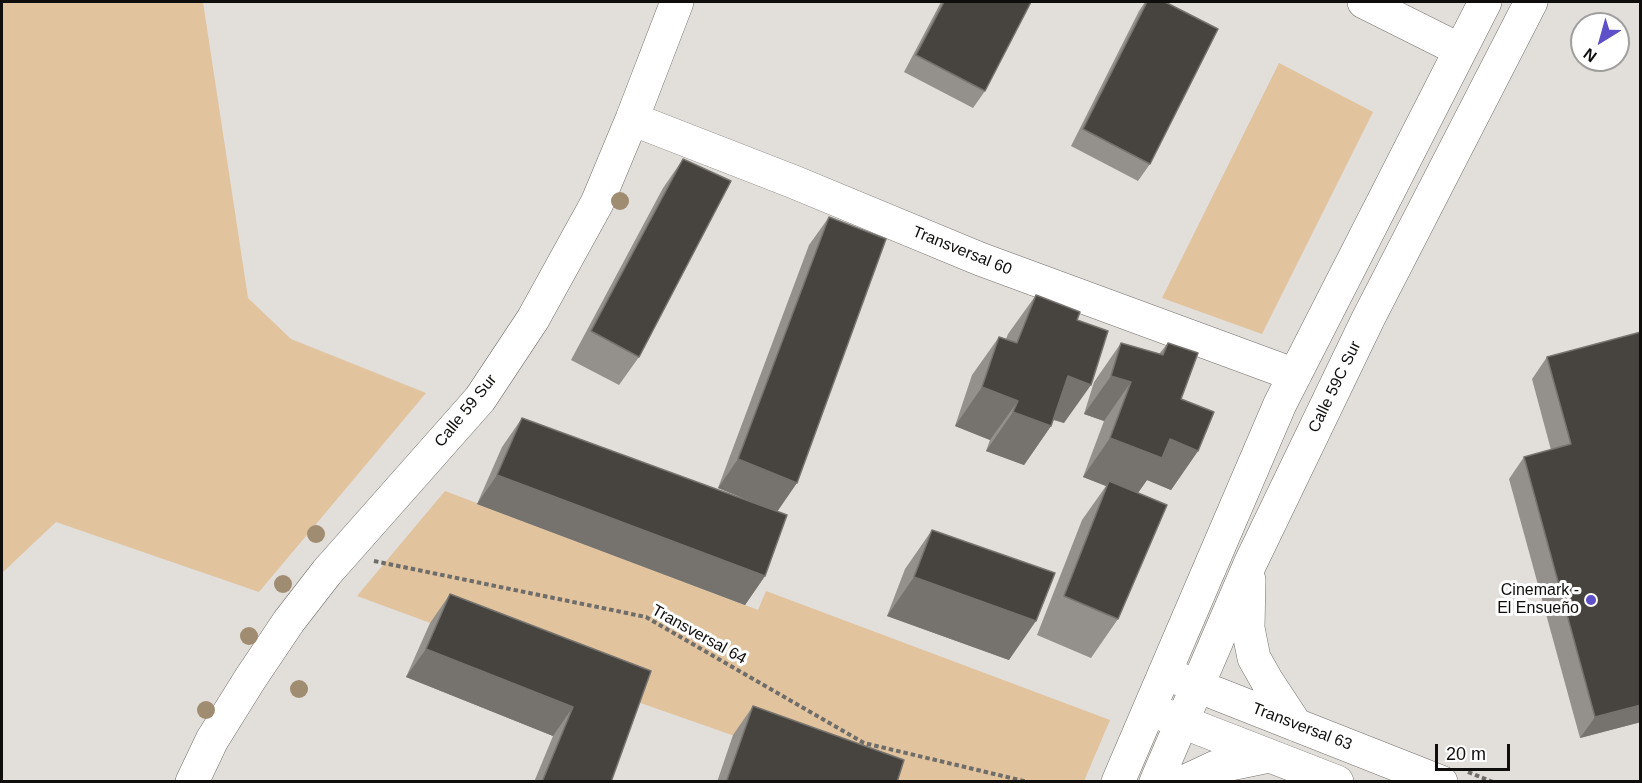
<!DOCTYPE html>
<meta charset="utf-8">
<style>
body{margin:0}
#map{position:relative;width:1642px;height:783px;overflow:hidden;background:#e2deda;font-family:Arial,sans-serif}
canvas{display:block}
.frame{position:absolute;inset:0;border:3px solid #0f0e0c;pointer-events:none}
.north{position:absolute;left:1570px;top:12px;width:60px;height:60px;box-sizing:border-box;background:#fff;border:2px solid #9f9f9e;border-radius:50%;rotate:217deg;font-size:16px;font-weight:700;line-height:24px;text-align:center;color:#0f0e0c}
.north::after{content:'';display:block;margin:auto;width:21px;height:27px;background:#5d50c8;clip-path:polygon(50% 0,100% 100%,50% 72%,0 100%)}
.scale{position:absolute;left:1435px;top:744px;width:75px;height:27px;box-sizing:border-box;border:3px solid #0f0e0c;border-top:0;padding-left:8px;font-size:18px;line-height:21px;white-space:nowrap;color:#0f0e0c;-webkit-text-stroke:4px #fff;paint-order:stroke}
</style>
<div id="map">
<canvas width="1642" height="783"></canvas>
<div class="frame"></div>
<div class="north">N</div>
<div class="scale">20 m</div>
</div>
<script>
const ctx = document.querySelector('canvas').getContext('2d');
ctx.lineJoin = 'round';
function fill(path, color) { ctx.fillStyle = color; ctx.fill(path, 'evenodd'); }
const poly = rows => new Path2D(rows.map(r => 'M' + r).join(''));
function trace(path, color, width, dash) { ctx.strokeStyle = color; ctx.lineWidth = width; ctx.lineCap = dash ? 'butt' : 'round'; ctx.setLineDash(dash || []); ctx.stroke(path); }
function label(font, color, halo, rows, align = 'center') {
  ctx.font = font + ' Arial,sans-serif'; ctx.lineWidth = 6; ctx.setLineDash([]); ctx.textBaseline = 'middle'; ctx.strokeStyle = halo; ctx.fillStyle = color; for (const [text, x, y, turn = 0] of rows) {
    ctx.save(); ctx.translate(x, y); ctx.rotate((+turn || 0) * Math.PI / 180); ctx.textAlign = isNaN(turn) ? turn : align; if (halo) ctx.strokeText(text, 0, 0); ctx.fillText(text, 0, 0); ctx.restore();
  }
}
fill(poly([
 [2,2,203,2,248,298,291,339,426,393,259,592,56,522,2,573],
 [1279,63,1373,112,1262,334,1162,298],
 [445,491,758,610,766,591,1110,720,1084,781,863,781,632,700,561,671,357,596]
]), '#e1c39e');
const minor = poly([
 [1364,2,1460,50],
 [632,119,794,182,980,259,1295,375],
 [1249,580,1248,628,1254,658,1267,681,1296,725],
 [1177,678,1441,782],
 [1162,714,1337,782],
 [192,782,212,740,250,679,289,621,327,572,480,399,533,319,597,203,632,119,677,2],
 [1118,782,1280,404,1485,2],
 [1156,782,1250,564,1368,319,1531,2],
 [1184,782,1216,767,1269,756]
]);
trace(minor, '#736f6b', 34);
trace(poly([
 [374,561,646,617,864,743,1028,782],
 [1468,772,1493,782]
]), '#6f6d6a', 4, [4.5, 3]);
trace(minor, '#fff', 33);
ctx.fillStyle = '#a08c70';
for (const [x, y] of [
 [620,201],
 [316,534],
 [283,584],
 [249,636],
 [299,689],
 [206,710]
]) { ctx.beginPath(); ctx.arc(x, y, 9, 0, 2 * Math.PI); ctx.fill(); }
fill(poly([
 [941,2,1031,2,985,91,973,108,904,72],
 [1145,2,1165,2,1150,164,1138,181,1071,146,1139,11],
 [683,159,639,357,619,385,571,360,663,188],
 [829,217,777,512,718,488,809,245],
 [1036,295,1077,320,1064,423,1053,420,1051,426,1024,465,986,451,990,440,955,426,972,375,999,337,1006,339,1008,334],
 [1641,332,1641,722,1580,738,1509,479,1524,457,1551,450,1532,379,1547,357],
 [1121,343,1159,354,1168,343,1181,399,1198,451,1171,490,1147,480,1138,493,1118,619,1091,658,1037,635,1082,520,1106,486,1083,477,1104,421,1084,414,1094,382],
 [522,418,765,576,745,605,477,504,502,447],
 [932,530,1009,660,887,616,905,569],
 [450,594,651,671,611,782,534,782,553,736,406,677,430,623],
 [753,706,897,782,717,782,733,735]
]), '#94918d');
fill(poly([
 [1068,376,1091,385,1064,423,1040,415],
 [1111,376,1131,382,1104,421,1084,414],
 [982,387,1018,401,990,440,955,426],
 [1013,412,1051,426,1024,465,986,451],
 [1110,438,1170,439,1198,451,1171,490,1147,480,1135,497,1109,481,1106,486,1083,477],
 [738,459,797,483,777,512,718,488],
 [497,475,765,576,745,605,477,504],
 [914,577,1036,621,1009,660,887,616],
 [426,649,573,707,553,736,406,677],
 [1641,705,1641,722,1580,738,1595,717]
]), '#76726e');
const building = poly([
 [944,2,1031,2,985,91,916,55,944,2],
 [1147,2,1165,2,1218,29,1150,164,1083,129,1147,2],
 [683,159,731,181,639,357,591,331,683,159],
 [829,217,886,239,797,483,738,459,829,217],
 [1036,295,1080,312,1077,320,1108,331,1091,385,1068,376,1051,426,1013,412,1018,401,982,387,999,337,1017,343,1036,295],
 [1641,332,1641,705,1595,717,1524,457,1571,444,1547,357,1641,332],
 [1121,343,1163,355,1168,343,1198,353,1181,399,1214,412,1198,451,1170,439,1162,458,1110,438,1131,382,1111,376,1121,343],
 [522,418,787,515,765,576,497,475,522,418],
 [1109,481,1167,505,1118,619,1064,596,1109,481],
 [932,530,1055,573,1036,621,914,577,932,530],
 [450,594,651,671,611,782,542,782,573,707,426,649,450,594],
 [753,706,904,760,897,782,733,782,727,780,753,706]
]);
fill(building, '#474440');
trace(building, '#76726e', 1.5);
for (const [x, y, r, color] of [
 [1591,600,6,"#5d50c8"]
]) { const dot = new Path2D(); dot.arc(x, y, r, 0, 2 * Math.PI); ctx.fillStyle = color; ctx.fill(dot); trace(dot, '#fff', 2); }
label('16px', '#0f0e0c', '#fff', [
 ["Transversal 60",962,251,22],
 ["Calle 59C Sur",1335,387,-64],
 ["Calle 59 Sur",466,411,-51],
 ["Transversal 64",699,635,29],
 ["Transversal 63",1302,727,21]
]);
label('16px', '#0f0e0c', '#fff', [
 ["Cinemark -",1579,591],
 ["El Ensueño",1579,609]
], 'right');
</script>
